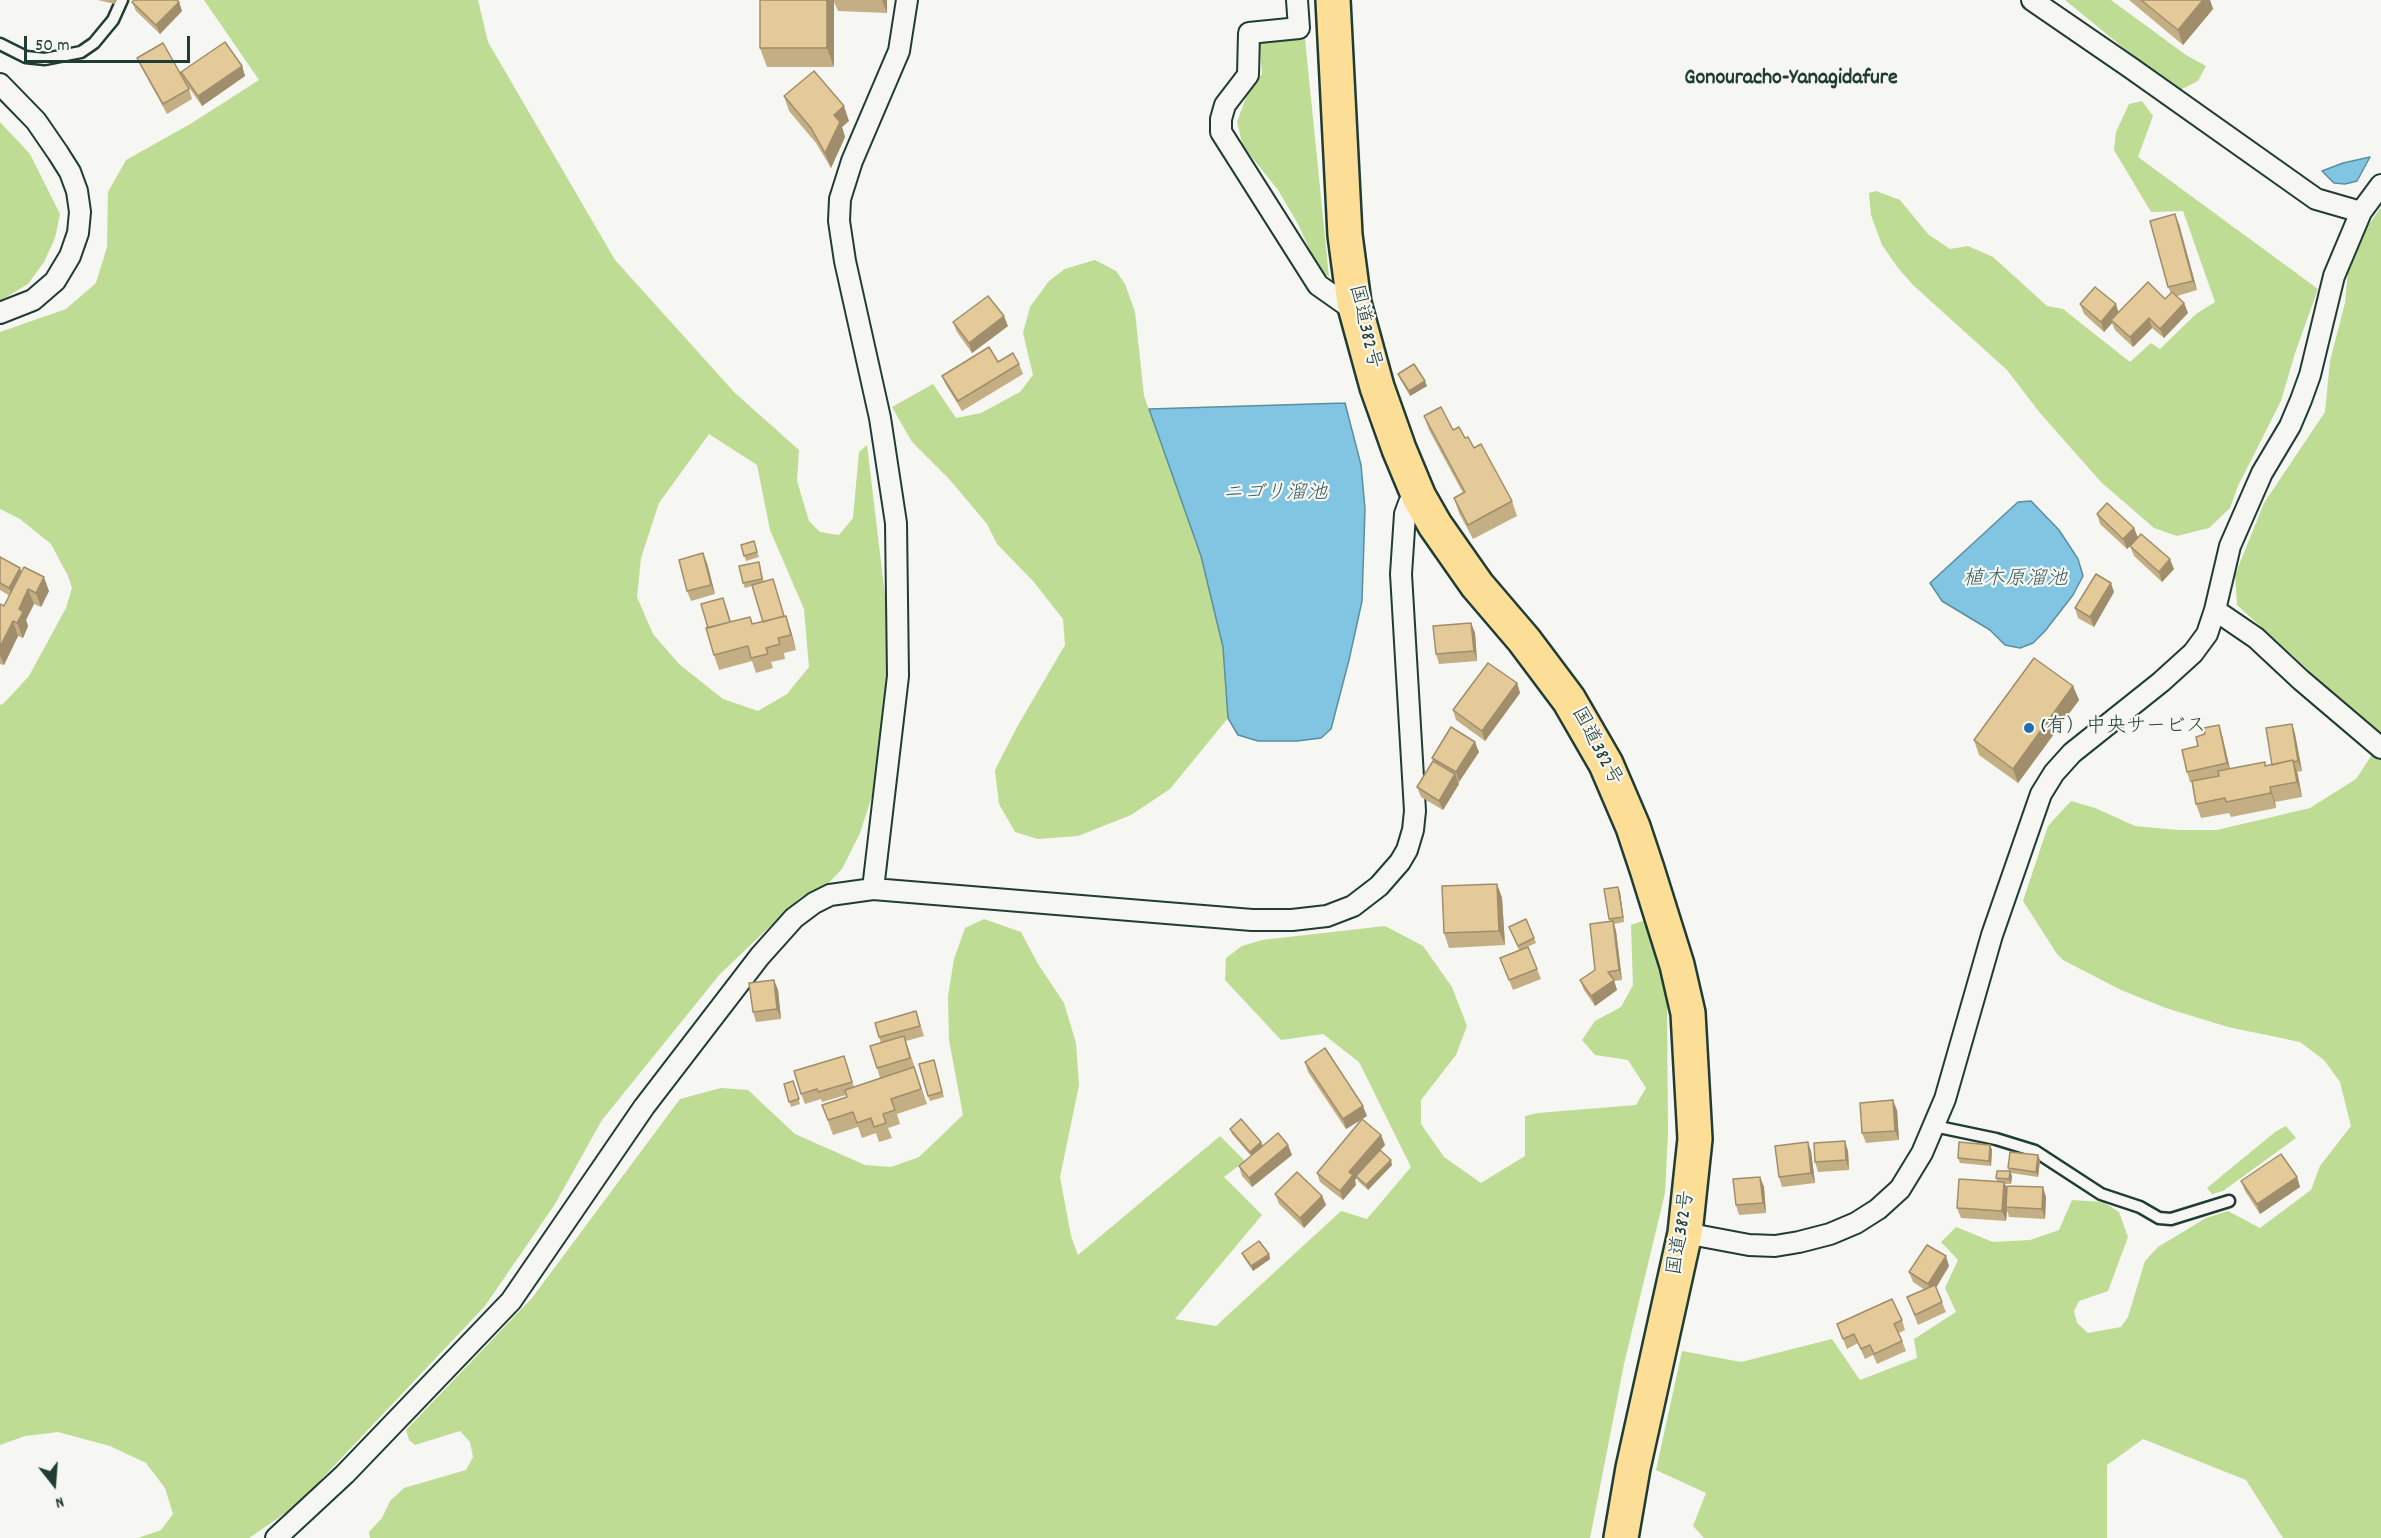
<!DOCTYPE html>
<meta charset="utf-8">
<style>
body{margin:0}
#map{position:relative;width:2381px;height:1538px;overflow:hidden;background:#f6f6f2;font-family:Dekko,sans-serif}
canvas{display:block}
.north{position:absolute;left:24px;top:1454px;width:60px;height:60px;-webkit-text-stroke:4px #f6f6f2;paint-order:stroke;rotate:163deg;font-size:16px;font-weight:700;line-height:24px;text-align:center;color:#1f3d34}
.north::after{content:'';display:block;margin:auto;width:21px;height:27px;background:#1f3d34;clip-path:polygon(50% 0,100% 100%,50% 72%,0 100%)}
.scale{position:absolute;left:24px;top:36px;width:166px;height:27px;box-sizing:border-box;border:3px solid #1f3d34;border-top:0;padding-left:8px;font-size:18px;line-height:21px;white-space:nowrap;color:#1f3d34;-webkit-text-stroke:4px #f6f6f2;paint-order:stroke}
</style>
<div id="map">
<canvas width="2381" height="1538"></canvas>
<div class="north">N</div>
<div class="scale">50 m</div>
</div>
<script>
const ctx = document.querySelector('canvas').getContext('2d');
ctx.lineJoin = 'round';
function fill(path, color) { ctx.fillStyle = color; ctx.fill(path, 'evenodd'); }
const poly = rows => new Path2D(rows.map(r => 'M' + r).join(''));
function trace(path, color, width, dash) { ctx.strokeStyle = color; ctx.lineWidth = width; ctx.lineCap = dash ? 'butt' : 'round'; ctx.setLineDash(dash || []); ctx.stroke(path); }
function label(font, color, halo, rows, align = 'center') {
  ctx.font = font + ' Dekko,"Klee One",sans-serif'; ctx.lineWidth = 4.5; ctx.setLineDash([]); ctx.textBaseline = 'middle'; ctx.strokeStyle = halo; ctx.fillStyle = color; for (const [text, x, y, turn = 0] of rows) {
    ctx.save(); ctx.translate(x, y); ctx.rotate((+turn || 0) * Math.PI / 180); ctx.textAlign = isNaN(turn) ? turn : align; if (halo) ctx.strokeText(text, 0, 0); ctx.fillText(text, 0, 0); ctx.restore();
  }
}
fill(poly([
 [204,0,478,0,488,42,615,260,735,393,799,450,797,481,809,521,820,532,839,535,853,518,859,452,867,445,890,637,887,707,872,796,860,833,842,869,824,888,801,897,720,974,602,1120,555,1204,485,1306,297,1505,249,1538,138,1538,161,1530,173,1514,165,1488,146,1463,110,1446,58,1432,25,1436,0,1445,0,705,3,704,29,676,66,608,72,588,68,576,51,544,20,519,0,509,0,332,66,309,96,283,107,247,108,192,126,160,192,123,259,80],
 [709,434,757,465,770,530,804,609,809,667,787,694,758,711,723,699,679,664,653,634,637,597,641,558,659,503],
 [2065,0,2111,0,2186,55,2206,66,2198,81,2180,90,2164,81],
 [1305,39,1329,277,1319,270,1298,224,1278,190,1243,146,1237,122,1248,92,1262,74,1259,40],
 [2142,101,2153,116,2138,157,2318,289,2295,353,2281,401,2238,486,2230,508,2209,528,2177,536,2154,528,2101,482,2040,413,2007,370,1913,285,1898,268,1882,245,1871,215,1869,193,1876,191,1900,200,1928,234,1950,249,1968,246,1993,257,2047,306,2063,309,2130,362,2151,343,2160,349,2196,314,2215,302,2183,211,2151,212,2114,150,2116,132,2129,104],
 [0,122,30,154,60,214,55,238,44,262,28,284,0,301],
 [2381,207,2381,736,2237,605,2235,575,2264,503,2325,412,2330,361,2345,303,2348,269,2365,230],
 [1095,260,1116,271,1125,284,1135,312,1144,396,1201,556,1223,647,1228,718,1170,789,1131,815,1078,836,1038,839,1015,832,999,804,995,770,1017,727,1065,645,1063,619,1033,581,997,544,987,524,950,480,912,442,892,407,933,384,956,418,981,413,1020,392,1033,375,1023,333,1030,307,1049,281,1065,269],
 [2381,741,2381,1538,2283,1538,2246,1480,2143,1439,2107,1465,2107,1538,1704,1538,1693,1526,1706,1493,1656,1470,1682,1351,1741,1362,1832,1339,1860,1380,1917,1358,1914,1339,1956,1312,1945,1288,1958,1260,1941,1242,1956,1227,1993,1242,2030,1240,2059,1230,2072,1200,2103,1202,2119,1212,2128,1237,2108,1291,2079,1301,2074,1311,2077,1323,2088,1333,2121,1327,2128,1317,2145,1261,2158,1247,2206,1218,2228,1211,2260,1228,2311,1190,2320,1166,2351,1126,2340,1082,2324,1060,2300,1042,2228,1027,2166,1008,2121,990,2063,960,2057,954,2023,901,2048,826,2071,801,2095,808,2135,826,2178,830,2217,830,2310,808,2356,779],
 [984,919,1021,932,1038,964,1064,1003,1076,1043,1079,1085,1060,1177,1071,1236,1078,1255,1220,1136,1245,1161,1224,1177,1262,1215,1175,1319,1216,1326,1341,1211,1367,1219,1411,1167,1359,1062,1323,1034,1281,1040,1225,980,1226,958,1242,946,1262,940,1385,926,1423,946,1452,987,1467,1026,1456,1055,1421,1100,1421,1124,1444,1157,1481,1183,1525,1156,1525,1116,1538,1113,1636,1105,1646,1088,1628,1060,1595,1055,1582,1040,1595,1021,1621,1007,1633,985,1631,925,1645,920,1667,1001,1668,1133,1665,1193,1624,1364,1590,1538,370,1538,369,1532,382,1518,390,1501,404,1488,466,1470,473,1457,470,1442,460,1431,415,1445,409,1440,406,1430,532,1298,680,1099,721,1088,748,1090,795,1134,865,1165,891,1167,919,1157,963,1115,949,1040,948,996,954,959,965,928],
 [2286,1126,2296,1138,2223,1191,2212,1194,2207,1188,2275,1132]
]), '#bedc93');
const water = poly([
 [2370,157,2357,181,2345,184,2334,183,2322,171,2343,163,2370,157],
 [1345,403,1361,465,1365,509,1362,601,1349,660,1331,729,1321,738,1297,741,1258,741,1238,735,1228,718,1223,647,1201,556,1149,409,1345,403],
 [2031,501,2059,530,2078,559,2083,576,2073,595,2045,631,2033,643,2020,648,2005,645,1990,630,1942,601,1930,583,2018,502,2031,501]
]);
fill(water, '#82c5e3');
trace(water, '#5a8f9d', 1.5);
const service = poly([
 [0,44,26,57,45,59,81,52,94,43,113,20,122,0],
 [1934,1126,1996,1139,2035,1151,2101,1194,2140,1207,2159,1218,2171,1219,2229,1201]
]);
const minor = poly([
 [1297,0,1299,28,1249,33,1248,75,1225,105,1221,119,1221,132,1318,285,1345,304,1354,303],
 [2032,0,2131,68,2316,199,2361,212],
 [0,84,36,121,58,153,70,172,77,191,80,212,78,233,70,256,55,281,33,300,0,313],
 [2215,610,2256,638,2301,680,2381,748],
 [873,889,898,676,896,523,880,418,845,261,839,221,840,199,852,161,899,51,907,0],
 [1685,1233,1749,1245,1775,1246,1799,1242,1830,1234,1856,1223,1878,1209,1900,1189,1922,1153,1945,1099,1992,935,2041,794,2054,773,2072,753,2161,682,2193,653,2207,634,2215,610,2230,546,2262,473,2290,426,2301,400,2310,375,2334,276,2361,212,2381,185],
 [276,1538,345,1474,511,1301,644,1107,760,956,794,918,814,903,830,895,873,889,1252,920,1292,920,1327,916,1353,906,1379,886,1400,862,1407,850,1413,830,1415,811,1401,574,1405,514,1409,503,1419,497]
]);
const trunk = poly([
 [1333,0,1345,235,1354,303,1377,387,1399,449,1419,497,1435,525,1477,585,1524,640,1569,700,1606,764,1633,827,1647,869,1677,965,1688,1013,1695,1139,1685,1233,1633,1468,1621,1538]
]);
trace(service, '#1f3d34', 15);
trace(minor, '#1f3d34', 24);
trace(trunk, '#1f3d34', 38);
trace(service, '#f6f6f2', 10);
trace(minor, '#f6f6f2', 20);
trace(trunk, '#fcde96', 33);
fill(poly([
 [98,0,116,0,115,4],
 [760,0,887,0,887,13,838,11,834,2,834,67,767,67,760,48],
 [2129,0,2210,0,2213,9,2183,45],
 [132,2,179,2,182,11,160,34,136,11],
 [137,58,189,89,192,99,167,114,141,67],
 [242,66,245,76,202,106,185,82,181,72],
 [784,96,849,121,842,127,845,137,831,168,816,143,789,111],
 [2179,224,2197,290,2177,296,2184,303,2188,313,2164,338,2152,328,2133,347,2115,330,2112,323,2104,332,2084,314,2080,304,2119,312,2165,299,2171,293,2168,287],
 [953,322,1008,326,972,353,957,332],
 [998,362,1019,364,1023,374,962,411,946,385,942,376],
 [1398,374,1427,386,1410,396,1400,379],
 [1424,416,1453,430,1465,438,1474,448,1512,501,1517,516,1473,539,1459,513,1454,498,1463,493,1429,430],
 [2097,514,2134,528,2138,538,2127,549,2100,524],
 [754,541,759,557,746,561,741,545],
 [2130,546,2174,569,2162,582,2134,556],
 [0,557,49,591,41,607,34,604,26,620,28,626,23,638,18,636,4,665,0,664,0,604,4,606,10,596,0,590],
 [759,562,764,582,773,579,784,616,791,631,796,650,784,653,785,659,771,662,773,668,756,673,752,661,719,670,714,655,708,628,727,608,731,622,750,617,753,624,763,622,752,586,745,588,743,583],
 [707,563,715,594,691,601,687,591],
 [2114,592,2094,627,2078,618,2075,608],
 [1471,623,1475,633,1477,661,1439,664,1436,654],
 [1517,683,1520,693,1485,741,1456,720,1453,710],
 [2073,686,2079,700,2018,783,1979,755,1974,740],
 [2292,724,2295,734,2302,771,2297,772,2302,797,2275,802,2276,808,2231,817,2229,813,2201,818,2196,804,2192,782,2190,782,2187,772,2198,746,2205,734,2219,725,2222,735,2230,769,2266,766,2272,765],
 [1479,752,1459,782,1458,781,1459,784,1443,810,1421,797,1417,787,1433,761,1432,758],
 [1497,884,1502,898,1505,945,1449,948,1444,933],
 [1620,892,1624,922,1614,924,1616,931,1622,980,1614,981,1617,990,1595,1006,1584,990,1580,980,1595,970,1610,922,1609,919],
 [1509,927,1534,938,1536,943,1521,950,1528,947,1541,979,1513,990,1500,958,1519,950],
 [774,980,778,990,781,1019,756,1022,753,1012],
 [916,1011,924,1036,906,1041,927,1104,897,1114,900,1124,888,1128,892,1138,879,1142,876,1133,862,1138,858,1127,833,1135,822,1105,847,1097,846,1095,822,1102,821,1099,805,1104,801,1094,844,1056,854,1087,880,1078,877,1068,881,1043,875,1023],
 [934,1060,944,1097,930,1101,928,1096],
 [1305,1062,1367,1116,1346,1129,1308,1072],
 [793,1081,800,1104,791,1107,784,1084],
 [1897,1110,1899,1140,1866,1143,1862,1133],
 [1230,1129,1261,1142,1263,1146,1288,1145,1292,1155,1252,1187,1242,1176,1239,1166,1251,1156,1232,1134],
 [1381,1135,1385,1145,1380,1150,1392,1165,1368,1190,1358,1181,1357,1178,1355,1180,1356,1185,1343,1200,1320,1182,1317,1173],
 [1990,1145,1992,1150,1991,1166,1960,1163,1958,1158],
 [1811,1151,1815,1183,1782,1187,1779,1177],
 [1848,1151,1849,1170,1818,1172,1815,1162],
 [2040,1160,2038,1177,2011,1173,2012,1176,2011,1184,2005,1184,2007,1188,2046,1197,2045,1219,2009,1217,2007,1210,2006,1221,1961,1218,1957,1208,1997,1182,1996,1178,2009,1171,2008,1168],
 [1760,1177,1764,1187,1766,1213,1739,1215,1736,1205],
 [2297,1177,2300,1187,2260,1214,2245,1191,2241,1181],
 [1275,1194,1322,1196,1326,1205,1304,1228,1279,1204],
 [1242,1253,1269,1254,1270,1259,1253,1271,1244,1258],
 [1949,1266,1936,1288,1946,1312,1918,1325,1907,1297,1925,1290,1913,1282,1909,1272],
 [1902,1320,1905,1330,1899,1333,1906,1351,1877,1364,1873,1355,1865,1359,1858,1343,1847,1349,1837,1324]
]), '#c4ae84');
fill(poly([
 [827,0,834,0,834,67,827,48],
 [882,0,887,0,887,13],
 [2203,0,2210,0,2213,9,2183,45,2178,30],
 [179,2,182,11,160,34,156,25],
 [242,66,245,76,202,106,198,96],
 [844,106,849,121,842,127,845,137,831,168,825,153,834,115],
 [2175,214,2179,224,2197,290,2193,281],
 [2184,303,2188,313,2164,338,2160,329],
 [2116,304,2119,314,2111,320,2112,323,2104,332,2101,322],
 [1004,316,1008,326,972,353,969,343],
 [2149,318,2152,328,2133,347,2130,337],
 [1425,381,1427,386,1410,396,1409,391],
 [2134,528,2138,538,2127,549,2123,539],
 [703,553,707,563,715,594,711,585],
 [2170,559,2174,569,2162,582,2159,572],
 [20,568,24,578,13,598,9,588],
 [44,577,49,591,41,607,36,593],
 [2111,583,2114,592,2094,627,2090,617],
 [28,589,34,604,26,620,28,626,23,638,17,623,19,609],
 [786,616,791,631,796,650,791,635],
 [13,621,18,636,4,665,0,655,0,647],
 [1471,623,1475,633,1477,661,1474,651],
 [1517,683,1520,693,1485,741,1482,731],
 [2073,686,2079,700,2018,783,2013,769],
 [2292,724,2295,734,2302,771,2298,761],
 [2219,725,2222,735,2231,773,2227,763],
 [1475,742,1479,752,1459,782,1456,772],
 [2293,760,2298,775,2302,797,2297,782],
 [1455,774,1459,784,1443,810,1439,801],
 [2270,787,2275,802,2276,808,2271,793],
 [1497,884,1502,898,1505,945,1499,931],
 [1618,887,1620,892,1624,922,1623,917],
 [1613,921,1616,931,1622,980,1619,970],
 [774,980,778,990,781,1019,777,1009],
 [1614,980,1617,990,1595,1006,1591,996],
 [1893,1100,1897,1110,1899,1140,1895,1131],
 [1363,1106,1367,1116,1346,1129,1343,1119],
 [1381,1135,1385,1145,1357,1177,1356,1176,1357,1178,1355,1180,1356,1185,1343,1200,1340,1191,1349,1172],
 [1845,1141,1848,1151,1849,1170,1846,1160],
 [1261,1142,1263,1147,1252,1157,1250,1152],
 [1808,1142,1811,1151,1815,1183,1811,1173],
 [1288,1145,1292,1155,1252,1187,1249,1178],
 [1990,1145,1992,1150,1991,1166,1989,1161],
 [2038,1155,2040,1160,2038,1177,2036,1172],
 [1391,1160,1392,1165,1368,1190,1366,1185],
 [2010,1171,2012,1176,2011,1184,2009,1179],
 [1760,1177,1764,1187,1766,1213,1763,1203],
 [2297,1177,2300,1187,2260,1214,2257,1204],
 [2004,1182,2008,1192,2006,1207,2007,1210,2006,1221,2002,1211],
 [2043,1187,2046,1197,2045,1219,2042,1209],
 [1322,1196,1326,1205,1304,1228,1300,1218],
 [1269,1254,1270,1259,1253,1271,1251,1266],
 [1946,1256,1949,1266,1932,1294,1928,1284]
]), '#a08d6b');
const building = poly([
 [134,0,177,0,179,2,156,25,132,2,134,0],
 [760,0,827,0,827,48,760,48,760,0],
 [2141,0,2203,0,2178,30,2141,0],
 [225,42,242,66,198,96,181,72,225,42],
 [163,43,189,89,163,104,137,58,163,43],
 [814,71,844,106,834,115,840,122,825,153,811,128,784,96,814,71],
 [2175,214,2193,281,2168,287,2150,221,2175,214],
 [2148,282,2165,299,2172,292,2184,303,2160,329,2149,318,2130,337,2111,320,2148,282],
 [2095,287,2116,304,2101,322,2080,304,2095,287],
 [988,296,1004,316,969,343,953,322,988,296],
 [989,347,998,362,1013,353,1019,364,958,401,942,376,989,347],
 [1414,364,1425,381,1409,391,1398,374,1414,364],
 [1441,407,1453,430,1459,427,1465,438,1468,437,1474,448,1481,444,1512,501,1468,525,1454,498,1465,492,1424,416,1441,407],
 [2107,503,2134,528,2123,539,2097,514,2107,503],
 [2141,534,2170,559,2159,572,2130,546,2141,534],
 [754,541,757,552,744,556,741,545,754,541],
 [703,553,711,585,687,591,679,560,703,553],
 [0,557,20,568,9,588,0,583,0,557],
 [759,562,762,579,743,583,739,566,759,562],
 [24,567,44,577,36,593,28,589,19,609,23,612,17,623,13,621,0,647,0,604,4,606,24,567],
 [2096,574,2111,583,2090,617,2075,608,2096,574],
 [773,579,784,616,763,622,752,585,773,579],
 [723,598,730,622,708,628,701,604,723,598],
 [786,616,791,635,778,638,780,644,766,648,768,654,751,658,748,646,714,655,706,628,750,617,752,624,786,616],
 [1471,623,1474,651,1436,654,1433,626,1471,623],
 [2034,658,2073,686,2013,769,1974,740,2034,658],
 [1488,663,1517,683,1482,731,1453,710,1488,663],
 [2292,724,2298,761,2293,762,2293,760,2272,765,2266,728,2292,724],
 [2219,725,2227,763,2187,772,2182,750,2198,746,2196,737,2205,734,2204,728,2219,725],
 [1451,727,1475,742,1456,772,1432,758,1451,727],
 [2293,760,2297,782,2270,787,2271,793,2226,802,2225,798,2196,804,2192,781,2219,776,2218,771,2265,762,2265,766,2293,760],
 [1433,761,1455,774,1439,801,1417,787,1433,761],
 [1497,884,1499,931,1444,933,1442,886,1497,884],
 [1618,887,1623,917,1609,919,1604,889,1618,887],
 [1526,919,1534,938,1518,946,1509,927,1526,919],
 [1613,921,1619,970,1608,972,1614,980,1591,996,1580,980,1595,970,1590,924,1613,921],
 [1528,947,1537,969,1509,980,1500,958,1528,947],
 [774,980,777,1009,753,1012,749,983,774,980],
 [916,1011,920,1026,879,1037,875,1023,916,1011],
 [904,1036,910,1058,877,1068,870,1046,904,1036],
 [1325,1048,1363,1106,1343,1119,1305,1062,1325,1048],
 [844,1056,852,1082,818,1092,817,1089,801,1094,794,1071,844,1056],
 [934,1060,942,1092,928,1096,919,1064,934,1060],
 [914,1067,921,1089,891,1099,895,1110,883,1114,886,1123,874,1127,871,1118,857,1123,853,1112,828,1120,822,1105,847,1097,845,1090,914,1067],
 [793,1081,799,1099,789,1102,784,1084,793,1081],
 [1893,1100,1895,1131,1862,1133,1860,1103,1893,1100],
 [1241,1119,1261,1142,1250,1152,1230,1129,1241,1119],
 [1362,1119,1381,1135,1349,1172,1353,1175,1340,1191,1317,1173,1362,1119],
 [1278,1133,1288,1145,1249,1178,1239,1166,1278,1133],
 [1845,1141,1846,1160,1815,1162,1814,1143,1845,1141],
 [1808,1142,1811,1173,1779,1177,1775,1146,1808,1142],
 [1959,1142,1990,1145,1989,1161,1958,1158,1959,1142],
 [1380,1150,1391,1160,1366,1185,1356,1176,1380,1150],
 [2010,1152,2038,1155,2036,1172,2008,1168,2010,1152],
 [2281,1154,2297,1177,2257,1204,2241,1181,2281,1154],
 [1997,1171,2010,1171,2009,1179,1996,1178,1997,1171],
 [1297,1172,1322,1196,1300,1218,1275,1194,1297,1172],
 [1760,1177,1763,1203,1736,1205,1733,1179,1760,1177],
 [1959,1179,2004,1182,2002,1211,1957,1208,1959,1179],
 [2007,1186,2043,1187,2042,1209,2006,1207,2007,1186],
 [1259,1241,1269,1254,1251,1266,1242,1253,1259,1241],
 [1927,1245,1946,1256,1928,1284,1909,1272,1927,1245],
 [1935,1285,1942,1302,1915,1315,1907,1297,1935,1285],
 [1892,1299,1902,1320,1894,1324,1902,1341,1874,1354,1870,1345,1861,1349,1854,1334,1843,1339,1837,1324,1892,1299]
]);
fill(building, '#e4ca99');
trace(building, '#a08d6b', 1.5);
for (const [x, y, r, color] of [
 [2029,728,6,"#1f6fb2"]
]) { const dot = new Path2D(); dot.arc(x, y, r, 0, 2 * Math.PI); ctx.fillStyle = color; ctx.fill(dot); trace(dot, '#f6f6f2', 2); }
label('20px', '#1f3d34', '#f6f6f2', [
 ["国道382号",1363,327,77],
 ["国道382号",1595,747,62],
 ["国道382号",1683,1233,-81]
]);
label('20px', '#1f3d34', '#f6f6f2', [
 ["(有）中央サービス",2041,728]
], 'left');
label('italic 21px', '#385f60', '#f6f6f2', [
 ["ニゴリ溜池",1275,495],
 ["植木原溜池",2015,581]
]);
label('bold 22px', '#1f3d34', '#f6f6f2', [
 ["Gonouracho-Yanagidafure",1791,80]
]);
</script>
